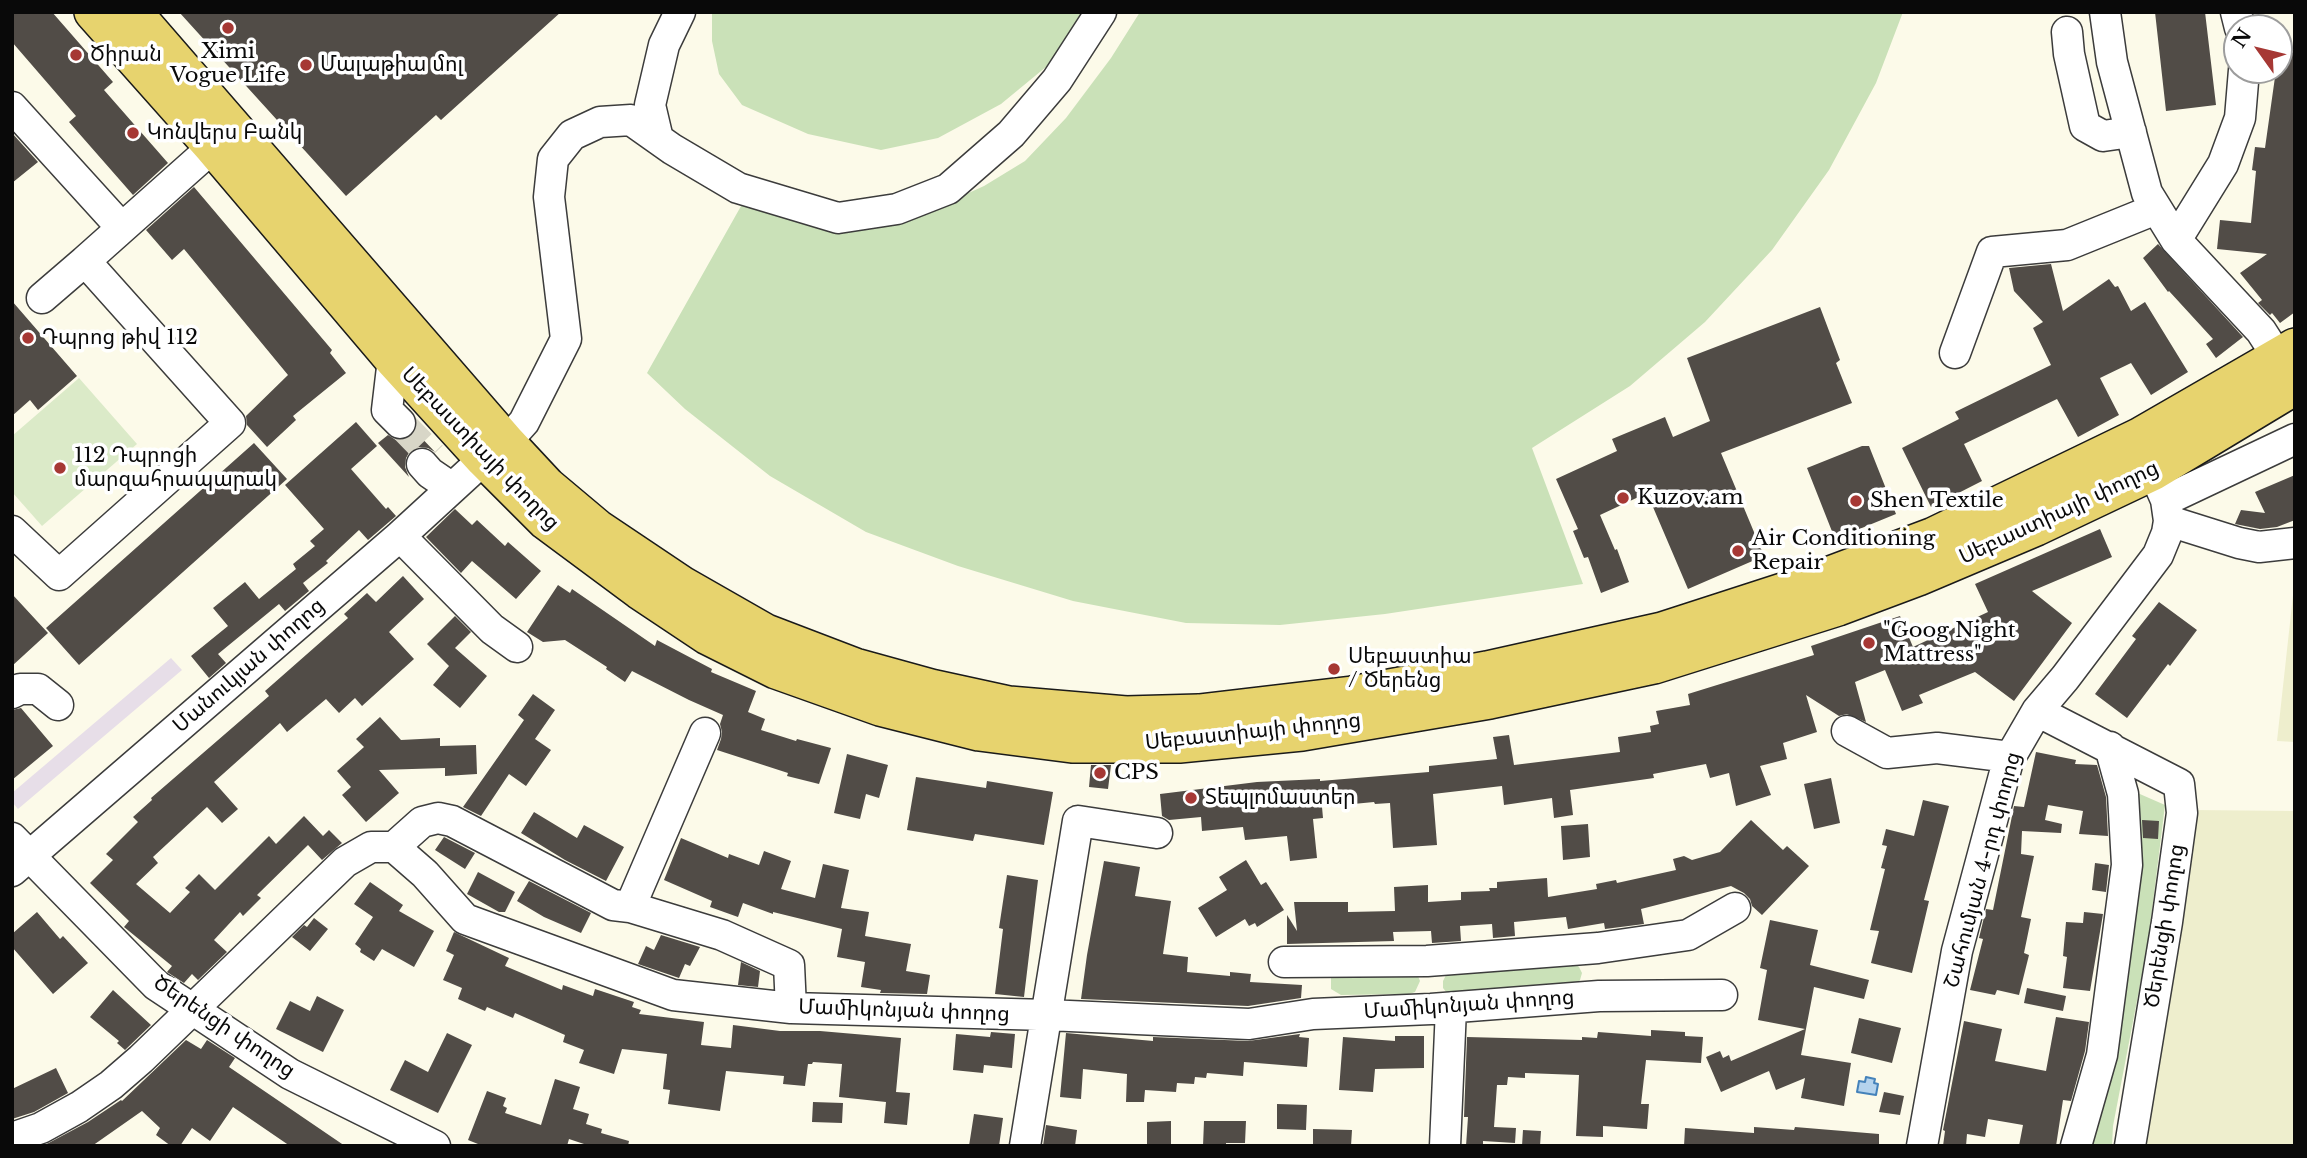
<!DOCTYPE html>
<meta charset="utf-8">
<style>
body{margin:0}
#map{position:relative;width:2307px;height:1158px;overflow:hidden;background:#fcfae9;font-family:"Libre Baskerville",serif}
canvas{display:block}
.frame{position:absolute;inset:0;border:14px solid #090909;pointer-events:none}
.north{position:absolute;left:2223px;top:14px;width:70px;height:70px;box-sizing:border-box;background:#fff;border:2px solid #9d9d9d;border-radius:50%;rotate:304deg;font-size:19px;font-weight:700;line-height:28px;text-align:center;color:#090909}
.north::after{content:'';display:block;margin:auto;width:24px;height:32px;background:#a63834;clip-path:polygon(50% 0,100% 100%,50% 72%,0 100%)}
</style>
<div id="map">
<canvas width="2307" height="1158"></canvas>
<div class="frame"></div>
<div class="north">N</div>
</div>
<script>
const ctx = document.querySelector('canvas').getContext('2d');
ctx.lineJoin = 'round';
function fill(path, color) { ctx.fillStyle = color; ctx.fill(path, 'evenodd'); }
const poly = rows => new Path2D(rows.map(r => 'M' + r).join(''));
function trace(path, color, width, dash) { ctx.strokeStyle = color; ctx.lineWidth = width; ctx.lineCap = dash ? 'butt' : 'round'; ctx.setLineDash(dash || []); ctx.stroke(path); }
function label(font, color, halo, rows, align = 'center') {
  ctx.font = font + ' "Libre Baskerville","Noto Sans Armenian",serif'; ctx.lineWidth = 7; ctx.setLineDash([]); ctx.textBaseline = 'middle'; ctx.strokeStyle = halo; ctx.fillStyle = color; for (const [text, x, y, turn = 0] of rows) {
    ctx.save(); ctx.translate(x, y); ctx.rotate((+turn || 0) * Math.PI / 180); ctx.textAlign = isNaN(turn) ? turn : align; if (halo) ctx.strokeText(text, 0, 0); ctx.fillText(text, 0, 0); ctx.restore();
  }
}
fill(poly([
 [171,658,182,670,18,809,12,802,12,793]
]), '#e7dee8');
fill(poly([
 [2295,577,2295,742,2277,741],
 [2192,810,2295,811,2295,1146,2144,1146]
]), '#eeeecd');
fill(poly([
 [712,12,1085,12,1052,62,1001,104,938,138,881,150,808,134,742,105,719,74,712,41],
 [1140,12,1903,12,1876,83,1829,170,1772,250,1705,322,1630,386,1532,448,1583,584,1385,614,1280,625,1186,623,1073,601,958,566,866,532,770,476,685,409,647,373,745,199,809,226,886,224,931,210,984,186,1025,161,1066,118,1111,58],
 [2133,791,2165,805,2148,943,2113,1126,2112,1146,2084,1146],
 [1574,963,1579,967,1582,973,1580,980,1576,985,1447,993,1443,988,1443,981,1446,975,1452,972],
 [1335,973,1418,976,1420,981,1415,992,1409,994,1341,995,1331,989,1331,977]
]), '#cae1b8');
fill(poly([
 [79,378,137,444,42,526,12,492,12,436]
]), '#dbeac8');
const water = poly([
 [1866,1077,1875,1079,1874,1083,1878,1084,1876,1095,1857,1092,1859,1081,1865,1082,1866,1077]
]);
fill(water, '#b4d3ed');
trace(water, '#4482ba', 2);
fill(poly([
 [12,12,52,12,113,82,104,90,168,163,133,195,69,122,76,116,12,42],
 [179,12,561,12,441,120,436,115,346,196],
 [2155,12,2205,12,2216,105,2166,111],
 [2279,50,2295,53,2295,312,2280,323,2272,313,2270,315,2258,303,2262,300,2240,273,2267,254,2217,249,2220,220,2251,223,2256,171,2252,170,2255,147,2265,148,2276,70,2279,70],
 [12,133,38,162,12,183],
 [194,187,332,350,330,353,346,373,293,416,296,420,267,447,247,425,246,416,288,375,184,249,172,260,146,230],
 [2158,244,2243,337,2216,358,2206,344,2213,339,2169,291,2168,292,2143,258],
 [2051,264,2063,311,2109,279,2115,287,2118,286,2131,311,2145,302,2188,372,2151,395,2131,363,2100,378,2119,415,2078,437,2057,399,1964,444,1982,481,1931,507,1902,448,1959,419,1955,412,2051,365,2033,328,2043,322,2014,291,2009,268],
 [12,301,77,376,38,410,30,400,12,416],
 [1820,307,1840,360,1836,363,1852,403,1721,453,1764,556,1688,589,1647,493,1600,515,1615,550,1617,549,1629,582,1601,593,1588,557,1584,558,1573,531,1578,529,1556,479,1617,451,1612,439,1665,417,1673,437,1710,421,1687,358],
 [356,422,377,446,351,469,386,509,388,507,396,516,368,540,359,530,326,561,328,563,303,583,309,591,285,611,279,604,218,654,226,663,209,678,191,656,228,626,213,608,245,582,259,599,296,569,293,564,315,546,310,541,324,529,285,485],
 [415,431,435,452,428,448,419,447,410,451,406,458,405,467,409,477,378,443,388,435,396,440,405,440],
 [254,443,287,479,79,665,46,628],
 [1862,446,1869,446,1896,514,1835,539,1807,468],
 [2295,475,2295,520,2277,527,2260,529,2235,524,2241,510,2265,513,2255,492],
 [455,509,472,525,477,520,505,546,508,542,541,571,516,599,472,561,461,573,426,537],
 [2100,529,2112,557,2032,591,2072,623,2014,701,1975,672,1919,695,1923,703,1902,711,1885,670,1855,682,1866,722,1847,714,1839,716,1806,695,1817,732,1783,743,1787,759,1760,766,1771,795,1736,806,1729,773,1710,778,1706,764,1653,774,1654,778,1570,790,1573,815,1554,818,1552,798,1504,805,1502,786,1433,794,1437,845,1393,848,1390,803,1375,804,1374,802,1322,807,1323,818,1313,819,1317,858,1290,861,1287,836,1245,840,1243,827,1202,831,1201,817,1169,820,1162,816,1160,794,1257,782,1320,779,1320,781,1429,772,1429,766,1497,759,1493,737,1509,735,1514,765,1620,752,1618,737,1651,732,1650,726,1659,724,1656,711,1690,705,1688,694,1814,655,1811,646,1900,616,1913,647,1988,612,1975,584],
 [403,576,424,599,389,632,414,659,362,706,355,698,339,713,326,699,287,732,280,723,214,782,238,809,222,823,207,807,153,857,158,863,136,884,170,913,190,892,185,888,199,874,215,890,269,836,276,844,304,816,323,836,329,830,342,843,322,860,308,845,257,895,261,898,243,916,240,912,214,940,227,952,198,980,192,974,184,983,167,972,172,966,124,927,129,921,90,883,113,860,106,854,138,822,133,817,152,800,151,798,269,696,265,691,348,618,344,614,367,593,376,602],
 [558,585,570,593,572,589,655,646,657,640,712,669,711,672,756,691,748,712,765,719,761,730,796,741,797,739,831,748,819,784,787,776,788,773,717,750,721,739,722,732,720,724,723,715,689,700,632,671,625,682,606,669,607,667,565,640,543,642,527,632],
 [12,594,48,633,12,666],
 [2159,602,2197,630,2170,666,2168,664,2127,718,2095,694,2136,639,2132,636],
 [455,616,471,632,455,648,487,676,460,708,433,685,449,666,427,644],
 [533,694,555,710,535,739,551,750,526,786,509,774,481,816,463,807,524,720,518,715],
 [21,708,53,746,12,780,12,710],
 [380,717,401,740,440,738,440,746,476,745,477,774,445,776,445,768,379,770,399,793,366,822,342,795,351,787,337,771,364,747,356,739],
 [2036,752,2076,760,2075,764,2097,765,2106,797,2108,836,2079,834,2083,811,2048,805,2045,820,2062,824,2061,833,2022,831,2021,854,2034,856,2021,917,2031,919,2024,953,2029,955,2019,995,1997,990,1995,995,1970,990,1983,939,1979,938,1986,909,1993,910,2014,806,2024,807],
 [847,754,888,765,879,798,866,794,860,819,834,813],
 [1091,765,1111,765,1108,789,1089,787],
 [916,777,986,788,987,781,1053,792,1044,845,975,834,973,841,907,830],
 [1831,778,1840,823,1814,829,1804,784],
 [1923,800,1949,806,1924,900,1929,901,1912,973,1871,963,1879,931,1870,930,1885,869,1881,868,1887,846,1882,845,1886,829,1914,836],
 [534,812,577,838,584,825,624,847,606,881,565,860,521,833],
 [1751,820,1783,850,1787,846,1809,866,1762,915,1752,906,1750,899,1744,893,1731,886,1641,909,1644,924,1605,929,1604,923,1568,929,1566,917,1514,922,1515,936,1493,938,1492,924,1460,926,1461,941,1432,943,1431,931,1393,932,1394,941,1287,944,1287,915,1297,931,1294,902,1348,902,1348,912,1395,911,1394,887,1428,885,1428,902,1461,900,1461,892,1490,891,1489,888,1497,888,1497,882,1547,878,1548,897,1597,889,1596,884,1616,880,1617,883,1676,870,1673,859,1684,856,1692,860,1720,852],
 [2142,820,2159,821,2158,839,2143,838],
 [1588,824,1590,857,1563,860,1561,826],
 [444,837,475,853,465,869,435,850],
 [681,838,728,858,729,854,759,865,764,851,791,861,781,889,815,898,823,864,849,870,841,908,869,912,865,936,911,944,906,971,930,975,927,994,880,993,881,990,861,987,865,962,837,957,842,929,773,912,773,914,743,903,738,917,710,907,712,901,664,880],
 [1246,860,1261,885,1266,882,1284,910,1257,927,1255,923,1249,926,1245,919,1216,937,1198,908,1227,890,1219,877],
 [1104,861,1140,867,1135,896,1171,901,1163,954,1188,957,1187,972,1230,976,1230,972,1251,974,1250,982,1302,985,1301,998,1248,1006,1081,999,1087,955],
 [2095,863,2109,865,2106,892,2092,890],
 [478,872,515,892,505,912,499,912,467,894],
 [1007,875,1038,880,1024,997,995,994,1003,929,999,928],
 [529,881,591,913,581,933,544,917,517,901],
 [370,882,403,905,399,911,434,931,414,967,382,949,374,961,360,952,361,949,355,944,373,917,354,904],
 [37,912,60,939,63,936,88,963,53,994,12,947,12,934],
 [2084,912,2103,914,2090,991,2063,988,2067,957,2063,956,2066,922,2083,923],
 [314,918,328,929,310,951,292,937,304,925,307,927],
 [1770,920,1818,930,1810,965,1869,980,1864,999,1814,987,1801,1055,1851,1063,1844,1106,1801,1098,1805,1078,1776,1090,1769,1071,1721,1092,1706,1057,1720,1051,1723,1058,1729,1055,1731,1061,1805,1029,1758,1020,1767,970,1760,968],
 [454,932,509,958,505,966,562,990,563,985,593,996,595,989,634,1002,632,1007,641,1010,639,1014,704,1022,701,1045,731,1048,733,1025,780,1031,820,1031,901,1038,896,1092,910,1093,907,1125,884,1123,886,1102,839,1097,842,1064,813,1062,812,1064,808,1064,805,1086,783,1084,784,1076,726,1071,720,1111,668,1104,670,1090,663,1089,667,1054,622,1049,614,1074,579,1063,584,1050,563,1042,565,1035,515,1013,513,1018,487,1007,485,1011,458,999,462,988,443,980,454,955,446,951],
 [661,935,700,947,690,966,685,964,679,978,638,964,646,946,654,950],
 [741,962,760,971,758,987,738,985],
 [2027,988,2066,996,2063,1011,2024,1003],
 [113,990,151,1025,125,1050,117,1043,119,1041,90,1017],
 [317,996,344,1010,323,1052,276,1029,290,1001,310,1011],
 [2056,1017,2089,1022,2085,1051,2071,1101,2063,1100,2056,1146,2019,1146,2023,1125,1988,1119,1985,1137,1967,1134,1966,1146,1943,1146,1945,1131,1943,1130,1964,1021,2002,1029,1995,1061,2046,1071],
 [1859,1018,1901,1028,1892,1063,1851,1053],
 [1651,1030,1685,1032,1685,1036,1703,1037,1701,1063,1646,1060,1641,1104,1649,1104,1647,1129,1603,1126,1603,1137,1576,1136,1579,1075,1525,1073,1525,1078,1508,1077,1507,1085,1497,1085,1494,1127,1516,1128,1515,1143,1483,1141,1483,1146,1466,1146,1468,1117,1464,1117,1467,1037,1582,1040,1582,1037,1597,1038,1598,1032,1651,1036],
 [991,1032,1015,1034,1012,1068,984,1065,983,1073,953,1070,956,1034,990,1037],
 [447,1033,472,1045,438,1113,390,1090,405,1060,428,1072],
 [1066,1033,1153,1041,1153,1037,1248,1041,1300,1034,1299,1037,1309,1038,1307,1067,1244,1062,1243,1076,1207,1073,1206,1078,1195,1077,1194,1084,1177,1083,1176,1092,1145,1090,1144,1102,1126,1102,1127,1074,1083,1069,1081,1099,1060,1097],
 [1395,1036,1424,1036,1424,1068,1375,1069,1373,1092,1339,1090,1343,1037,1395,1041],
 [186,1040,201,1049,207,1040,235,1058,229,1067,345,1146,290,1146,233,1107,210,1141,192,1128,180,1146,171,1146,156,1135,160,1128,142,1111,92,1146,43,1146,88,1122,121,1100,122,1101],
 [56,1068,68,1093,34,1112,12,1119,12,1089],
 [555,1079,580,1087,573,1109,589,1114,586,1124,602,1129,601,1133,629,1141,628,1146,590,1146,569,1139,567,1146,483,1146,468,1140,487,1091,506,1098,503,1106,507,1108,505,1113,541,1125],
 [1884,1092,1904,1096,1900,1115,1879,1112],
 [813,1102,843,1103,842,1123,812,1122],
 [1277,1104,1307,1105,1306,1130,1277,1129],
 [974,1114,1003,1118,999,1146,969,1146],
 [1171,1121,1171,1146,1147,1146,1147,1122],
 [1204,1121,1246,1121,1245,1143,1226,1143,1226,1146,1203,1146],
 [1046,1125,1077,1130,1075,1146,1043,1146],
 [1754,1127,1794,1130,1795,1127,1879,1134,1879,1146,1684,1146,1685,1128,1754,1133],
 [1313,1129,1352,1130,1351,1146,1313,1146],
 [1523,1130,1541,1131,1540,1146,1522,1146]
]), '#514c47');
trace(poly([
 [400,423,432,456]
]), '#d8d6c7', 30, [30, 15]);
const minor = poly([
 [2105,12,2112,62,2147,193,2176,240,2261,331,2290,376],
 [2236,12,2240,28],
 [2067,32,2069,54,2085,126,2103,136,2131,132],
 [12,107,121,227],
 [658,139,650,105,664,45,680,12],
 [2176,240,2223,164,2240,118,2244,70],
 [42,298,85,261],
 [1955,353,1992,252,2067,245,2156,209],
 [393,359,387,410,400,423],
 [506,442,524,422,566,339,549,197,553,159,572,135,600,122,631,120,672,149,738,188,838,218,897,209,948,189,1011,134,1057,80,1101,12],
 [422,464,430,473,452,488],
 [2166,500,2295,439],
 [2169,521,2239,543,2259,547,2295,543],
 [12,531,59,575,230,423,85,261,213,147],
 [400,536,492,629,517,647],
 [12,693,20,689,38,689,58,705],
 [2037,711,2179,784,2182,813,2167,922,2130,1146],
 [1847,731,1887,753,1937,748,2010,757],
 [12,838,156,985,290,1074,435,1146],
 [394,847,422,822,438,818,452,821,613,905,630,907,722,935,789,965,791,1008],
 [12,871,400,536,484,459],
 [630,907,705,733],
 [1284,962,1427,961,1598,948,1688,935,1735,908],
 [12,1138,41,1128,79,1107,111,1085,141,1059,345,862,371,847,394,847,425,874,465,919,673,995,791,1008,1047,1015,1249,1024,1313,1014,1431,1009,1599,996,1722,995],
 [1025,1146,1078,821,1157,833],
 [1445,1146,1451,1008],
 [1922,1146,1957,951,2008,761,2037,711,2065,678,2158,555,2167,533,2169,521,2166,500,2145,452],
 [2076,1146,2102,1055,2127,865,2123,794,2110,747]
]);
const major = poly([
 [93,12,213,147,393,359,484,459,546,521,639,590,708,636,776,670,880,707,979,732,1072,744,1179,744,1302,732,1490,700,1654,665,1838,607,1918,577,2036,527,2154,471,2295,386],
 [133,12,506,442,547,486,597,528,682,585,766,633,855,667,931,688,1009,705,1126,715,1199,713,1352,695,1487,670,1662,631,1801,586,1934,536,2139,437,2295,347]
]);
trace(minor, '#3c3c3c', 33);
trace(major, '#1a1a1a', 40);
trace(minor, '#fff', 30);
trace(major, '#e7d36e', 37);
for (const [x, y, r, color] of [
 [228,28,7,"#a63834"],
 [76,55,7,"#a63834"],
 [306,65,7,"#a63834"],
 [133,133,7,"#a63834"],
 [28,338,7,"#a63834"],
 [60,468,7,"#a63834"],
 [1623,498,7,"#a63834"],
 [1856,501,7,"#a63834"],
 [1738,551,7,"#a63834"],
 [1869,643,7,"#a63834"],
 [1334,669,7,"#a63834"],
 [1100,773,7,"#a63834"],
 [1191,798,7,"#a63834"]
]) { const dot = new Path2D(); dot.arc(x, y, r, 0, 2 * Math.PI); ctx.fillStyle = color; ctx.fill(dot); trace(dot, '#fff', 2.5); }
label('21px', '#090909', '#fff', [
 ["Ximi",228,52,"center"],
 ["Vogue Life",228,76,"center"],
 ["Ծիրան",90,55],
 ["Մալաթիա մոլ",320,65],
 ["Կոնվերս Բանկ",147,133],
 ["Դպրոց թիվ 112",42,338],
 ["112 Դպրոցի",74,456],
 ["մարզահրապարակ",74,480],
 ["Kuzov.am",1637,498],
 ["Shen Textile",1870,501],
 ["Air Conditioning",1752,539],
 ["Repair",1752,563],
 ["\"Goog Night",1883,631],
 ["Mattress\"",1883,655],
 ["Սեբաստիա",1348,657],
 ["/ Ծերենց",1348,681],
 ["CPS",1114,773],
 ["Տեպլոմաստեր",1205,798]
], 'left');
label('21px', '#090909', '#fff', [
 ["Սեբաստիայի փողոց",480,449,46],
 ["Սեբաստիայի փողոց",2059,513,-25],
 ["Մանուկյան փողոց",249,666,-41],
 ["Սեբաստիայի փողոց",1253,732,-6],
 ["Շահումյան 4-րդ փողոց",1983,870,-75],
 ["Ծերենցի փողոց",2165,926,-81],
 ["Մամիկոնյան փողոց",1469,1005,-4],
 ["Մամիկոնյան փողոց",904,1011,2],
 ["Ծերենցի փողոց",224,1027,34]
]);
</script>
